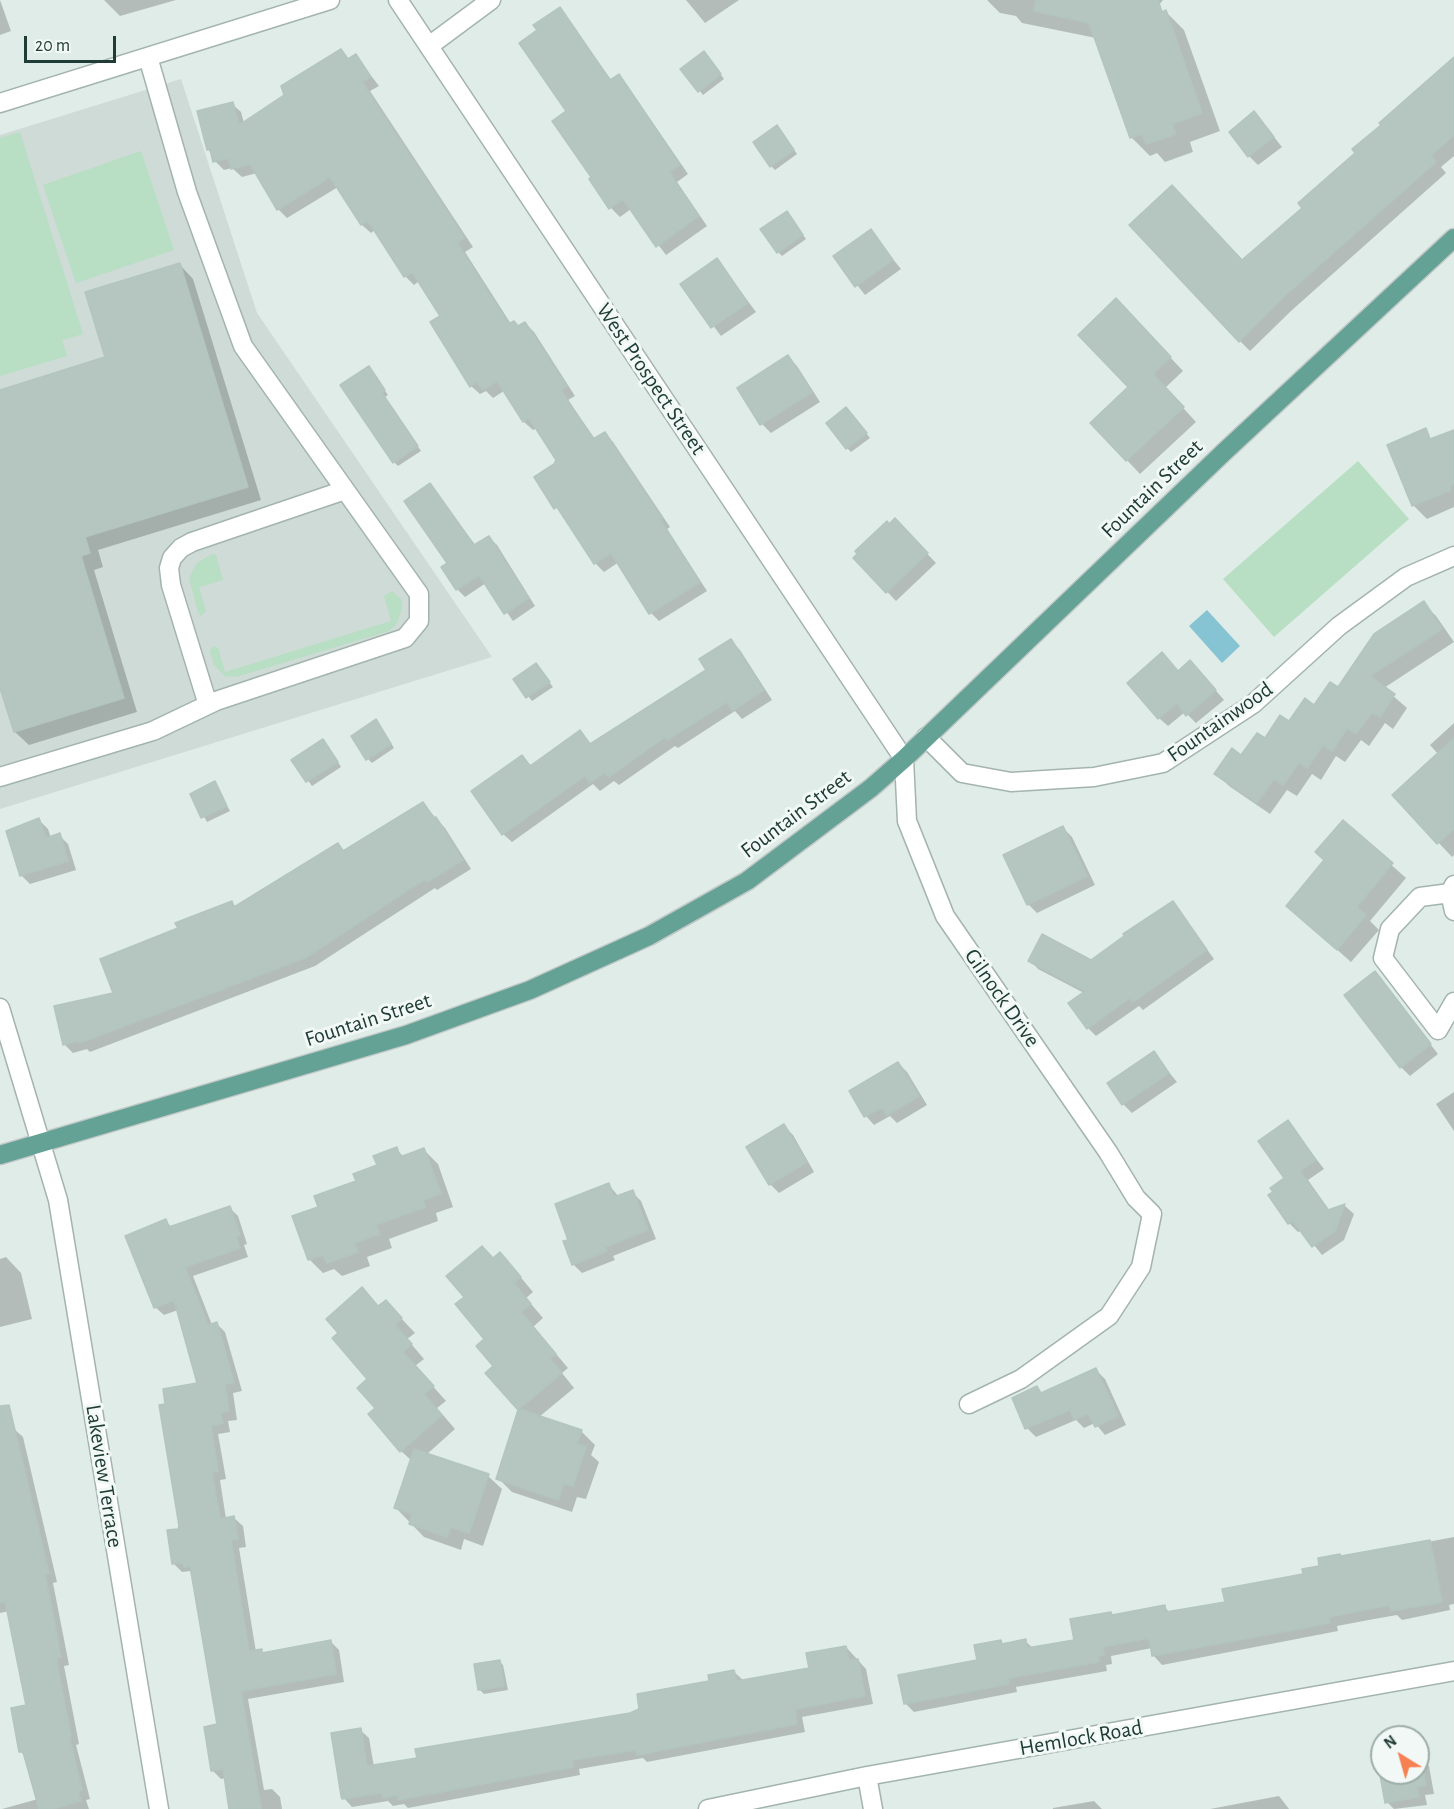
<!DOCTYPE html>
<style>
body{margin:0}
#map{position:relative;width:1454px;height:1809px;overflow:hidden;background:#e0ece7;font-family:"Alegreya Sans",sans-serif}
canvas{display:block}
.north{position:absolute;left:1370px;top:1725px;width:60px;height:60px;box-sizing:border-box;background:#f1f8f5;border:2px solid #9dada9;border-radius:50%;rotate:323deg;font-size:16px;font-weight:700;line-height:24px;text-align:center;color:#203c36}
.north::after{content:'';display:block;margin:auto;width:21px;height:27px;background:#f68254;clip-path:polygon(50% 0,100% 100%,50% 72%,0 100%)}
.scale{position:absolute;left:24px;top:36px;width:92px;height:27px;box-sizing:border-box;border:3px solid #203c36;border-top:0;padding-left:8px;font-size:18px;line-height:21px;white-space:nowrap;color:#203c36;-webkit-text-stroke:4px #f1f8f5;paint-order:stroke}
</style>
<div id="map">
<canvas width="1454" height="1809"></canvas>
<div class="north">N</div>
<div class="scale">20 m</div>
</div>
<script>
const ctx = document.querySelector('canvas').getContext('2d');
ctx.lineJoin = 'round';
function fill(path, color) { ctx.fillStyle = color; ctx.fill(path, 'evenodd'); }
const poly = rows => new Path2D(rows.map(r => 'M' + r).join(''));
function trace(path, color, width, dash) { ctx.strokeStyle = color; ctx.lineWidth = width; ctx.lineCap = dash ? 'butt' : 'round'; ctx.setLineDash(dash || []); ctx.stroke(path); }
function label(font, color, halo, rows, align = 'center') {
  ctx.font = font + ' "Alegreya Sans",sans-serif'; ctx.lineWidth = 6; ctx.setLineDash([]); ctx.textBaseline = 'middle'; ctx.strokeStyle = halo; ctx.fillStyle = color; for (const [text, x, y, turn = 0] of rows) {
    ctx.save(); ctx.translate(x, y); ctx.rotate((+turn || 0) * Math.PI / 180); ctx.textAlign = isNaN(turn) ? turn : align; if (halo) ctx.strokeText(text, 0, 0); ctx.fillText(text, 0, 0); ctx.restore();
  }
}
fill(poly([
 [181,79,257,313,492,657,0,809,0,135]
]), '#cedbd6');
fill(poly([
 [20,132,83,334,62,340,67,356,0,376,0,138],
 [141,151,174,250,76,283,43,185],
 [1358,461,1409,519,1274,637,1223,579],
 [212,554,216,555,223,580,199,587,206,611,201,616,198,612,189,578,197,563],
 [392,591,402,600,402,609,396,625,389,631,236,677,225,676,214,665,210,651,213,646,218,648,225,672,391,621,384,596]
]), '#b8dec4');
fill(poly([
 [1207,610,1240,646,1222,663,1189,626]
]), '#86c4d3');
fill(poly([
 [0,0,11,31,0,35],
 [104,0,176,0,120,16],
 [686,0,739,0,705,23],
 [987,0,1163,0,1146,21,1166,12,1184,30,1220,131,1190,142,1193,152,1165,162,1157,153,1150,156,1131,137,1096,38,1022,23,1016,16,1000,13],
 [560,9,612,81,618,76,627,85,688,174,677,182,707,226,666,255,631,209,620,217,611,208,554,121,568,111],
 [341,50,350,60,356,56,379,86,370,91,473,247,465,252,511,324,519,327,525,323,534,332,575,396,568,400,595,439,605,434,613,442,670,527,667,529,707,591,659,621,651,613,619,562,604,572,595,563,536,478,555,466,558,460,537,428,533,430,524,422,504,391,493,398,486,391,480,394,471,386,442,316,419,281,414,285,405,276,375,230,371,233,362,225,338,187,287,218,278,209,257,173,242,177,232,168,224,170,215,161,208,149,232,104,241,112,244,123,286,96],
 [708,57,724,79,703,95,682,69],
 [1454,59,1454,156,1441,167,1446,173,1291,311,1250,351,1240,341,1242,262,1304,208],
 [1262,122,1282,147,1258,165,1249,156],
 [781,131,797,154,775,170,771,166],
 [790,217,806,239,782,256,778,252],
 [870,231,901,269,865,295,835,257],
 [717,260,756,312,721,336,682,284],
 [180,265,193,279,261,500,98,550,103,567,94,570,137,712,29,745,15,732,0,682,0,392,107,358],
 [1130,314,1183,371,1165,388,1196,422,1140,474,1092,423,1130,387],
 [788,357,797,366,820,402,771,433,762,424,739,388],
 [369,368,388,395,385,397,421,451,398,466,394,462],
 [850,413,870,438,851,452,847,448],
 [1454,431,1454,507,1427,519,1413,505],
 [430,485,476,546,489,538,497,545,535,606,513,621,486,583,465,597,457,589],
 [895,520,936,563,896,601,855,558],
 [1423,603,1436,616,1454,642,1384,688,1407,708,1393,729,1385,723,1369,746,1361,740,1345,762,1336,756,1321,780,1312,774,1297,796,1287,790,1270,814,1229,786,1216,773,1338,689],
 [731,641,740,650,772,700,742,719,735,711,678,748,675,746,619,785,614,781,600,791,593,784,512,842,503,834,522,757,532,766,580,732,591,745,708,670],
 [536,665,553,687,532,701,515,679],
 [1199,671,1224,700,1196,723,1185,712,1168,726,1159,718,1179,672],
 [1454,723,1454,855,1452,857,1394,795,1438,754,1430,745],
 [380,725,394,748,372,763,368,759],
 [327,745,341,767,312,786,294,760],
 [214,783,230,811,207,822,192,795],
 [423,804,445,828,471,869,437,890,435,888,315,966,90,1052,87,1049,73,1053,64,1044,180,929,231,902,236,907,338,845,345,851],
 [39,820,48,829,51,838,59,835,68,844,76,870,30,884,21,875],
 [1343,822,1406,878,1370,921,1379,930,1351,962,1288,906,1326,861],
 [1063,828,1072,837,1095,885,1037,913,1028,904],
 [1173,903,1214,959,1143,1010,1139,1006,1096,1036,1088,1028,1084,993,1038,969,1030,960,1091,962],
 [1375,973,1438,1054,1410,1076,1401,1067],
 [1153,1053,1177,1082,1132,1113,1123,1104],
 [898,1063,907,1072,927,1105,897,1123,890,1116,874,1125,866,1116],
 [1454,1092,1454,1131,1436,1104],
 [1288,1122,1324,1169,1308,1180,1330,1211,1345,1206,1354,1214,1344,1240,1322,1255,1302,1230,1298,1232,1289,1223,1270,1196,1286,1178],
 [784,1126,793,1135,814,1172,779,1193,770,1184],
 [396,1149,404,1157,424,1150,438,1164,453,1207,436,1213,438,1221,389,1239,392,1248,367,1257,370,1266,342,1276,334,1269,323,1273,309,1259,320,1208,379,1166],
 [609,1185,619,1197,632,1192,641,1201,656,1239,613,1256,615,1260,582,1273,573,1264,570,1241],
 [230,1208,238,1216,247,1244,244,1245,248,1257,193,1276,212,1325,217,1324,225,1332,242,1391,233,1393,237,1420,228,1421,230,1432,218,1434,226,1479,220,1480,226,1519,234,1518,243,1526,246,1547,239,1548,256,1652,261,1651,265,1654,330,1641,339,1650,344,1682,248,1699,264,1790,272,1789,280,1797,282,1809,231,1809,226,1778,221,1779,212,1770,219,1725,193,1575,190,1571,182,1572,174,1564,181,1526,166,1405,199,1384,178,1310,164,1315,155,1307,165,1221,172,1227],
 [6,1257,21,1273,32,1319,0,1327,0,1259],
 [493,1259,513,1268,533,1292,526,1298,543,1318,533,1327,568,1368,562,1373,574,1388,539,1417,581,1431,595,1445,591,1455,599,1462,586,1499,577,1497,572,1512,512,1492,498,1478,520,1409,487,1373,495,1366,486,1340,466,1297],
 [362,1289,379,1307,386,1302,415,1333,407,1339,424,1359,415,1366,446,1401,437,1408,455,1429,426,1455,488,1476,502,1489,483,1546,464,1539,461,1550,424,1537,396,1508,412,1461,401,1451,377,1408,369,1379,340,1333],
 [1096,1370,1105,1379,1126,1425,1105,1435,1095,1423,1084,1428,1076,1420,1036,1437,1027,1428,1037,1388,1043,1394],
 [14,1429,23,1437,57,1582,53,1583,69,1665,64,1666,79,1744,76,1745,90,1799,86,1800,89,1809,2,1809,38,1799,26,1757,21,1752,28,1706,9,1611,0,1613,0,1432],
 [1454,1537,1454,1604,1449,1605,1450,1610,1402,1620,1397,1615,1374,1619,1337,1626,1338,1631,1162,1665,1153,1655,1152,1648,1111,1656,1112,1664,1106,1665,1107,1671,1016,1687,1017,1692,914,1712,905,1703,979,1661,1000,1642,1004,1645,1025,1641,1033,1648,1075,1641,1111,1613,1114,1616,1164,1606,1170,1613,1226,1604,1305,1575,1342,1558],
 [846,1647,866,1669,873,1704,802,1717,805,1732,647,1762,643,1758,579,1769,580,1775,408,1808,404,1804,393,1806,388,1801,352,1807,344,1798,360,1730,369,1738,374,1767,419,1759,630,1714,734,1672,743,1680,811,1669],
 [499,1661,503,1665,508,1690,484,1694,480,1690],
 [1418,1757,1429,1766,1434,1794,1425,1795,1427,1805,1394,1809,1387,1802,1380,1764,1382,1764,1382,1773,1418,1773],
 [1279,1796,1289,1809,1210,1809],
 [1094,1801,1102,1809,1053,1809,1053,1808]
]), '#0003');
const building = poly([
 [1036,0,1158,0,1162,12,1166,10,1202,113,1172,124,1176,134,1146,144,1142,134,1130,138,1089,23,1034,11,1036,0],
 [560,7,610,80,619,74,680,165,669,172,699,216,656,247,623,199,609,209,589,179,591,177,552,121,566,111,519,43,537,30,533,25,560,7],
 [341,49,348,59,356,54,371,77,362,82,465,238,457,243,509,324,514,321,518,326,525,322,567,386,561,390,593,439,605,432,662,518,660,519,700,582,649,614,611,553,594,564,557,507,554,509,534,477,554,464,556,460,529,418,523,422,497,381,483,390,477,382,470,387,430,322,440,316,412,272,404,277,368,221,361,225,330,177,277,210,250,164,231,169,228,158,213,162,210,149,207,150,197,111,233,102,239,125,284,95,281,86,341,49],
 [704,51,721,74,698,92,680,69,704,51],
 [1454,57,1454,135,1431,155,1436,162,1280,300,1239,342,1129,225,1172,185,1242,260,1302,208,1298,203,1355,153,1352,149,1381,125,1379,123,1454,57],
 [1254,111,1274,137,1248,157,1229,132,1254,111],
 [777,125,794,150,770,167,753,142,777,125],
 [787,211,803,235,777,253,760,229,787,211],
 [871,229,893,260,855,287,833,256,871,229],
 [717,258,748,303,711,328,680,284,717,258],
 [180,263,248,487,85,537,90,553,81,556,124,698,14,732,0,688,0,390,105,357,85,292,180,263],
 [1116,298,1171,357,1153,374,1184,407,1126,461,1090,423,1128,387,1078,335,1116,298],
 [788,355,812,392,760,425,737,388,788,355],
 [369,366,385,390,382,393,418,446,393,463,340,385,369,366],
 [846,407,867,433,846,449,826,423,846,407],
 [1426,428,1430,439,1454,430,1454,483,1450,487,1451,490,1412,506,1387,445,1426,428],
 [430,483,474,545,489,536,529,598,504,614,479,575,456,590,441,567,447,563,404,501,430,483],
 [895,518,928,553,886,593,853,558,857,554,855,551,887,521,889,524,895,518],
 [1424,601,1442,629,1370,676,1395,694,1380,717,1372,712,1356,734,1347,728,1332,751,1323,745,1307,768,1299,762,1283,785,1274,779,1257,803,1214,774,1232,748,1241,755,1257,733,1265,738,1280,715,1289,721,1305,698,1314,705,1330,682,1338,687,1374,634,1424,601],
 [731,639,764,690,732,711,727,702,667,740,665,737,609,777,605,772,590,783,585,776,502,835,471,791,522,755,530,766,580,730,590,744,706,670,699,659,731,639],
 [1162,652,1178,671,1190,660,1216,690,1186,716,1177,703,1158,719,1127,683,1162,652],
 [536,663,550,682,526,698,513,679,536,663],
 [376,719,391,744,366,760,351,736,376,719],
 [1454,738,1454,829,1437,844,1392,795,1454,738],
 [323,739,338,762,306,782,291,760,323,739],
 [215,781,227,806,201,818,190,794,215,781],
 [423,802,434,818,436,817,463,860,427,882,425,879,305,958,79,1043,79,1040,63,1045,54,1006,113,993,100,959,178,928,175,923,232,901,234,907,338,843,343,851,423,802],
 [39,818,46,838,60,833,68,861,20,876,6,831,39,818],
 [1343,820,1393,863,1357,907,1366,915,1337,950,1286,906,1324,860,1315,852,1343,820],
 [1063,826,1087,876,1027,905,1003,855,1063,826],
 [1173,901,1207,950,1133,1002,1130,998,1087,1029,1068,1003,1085,991,1028,961,1042,934,1091,960,1124,936,1123,934,1173,901],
 [1375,971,1431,1044,1400,1068,1344,995,1375,971],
 [1154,1051,1169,1073,1122,1105,1107,1083,1154,1051],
 [898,1062,919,1096,887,1115,882,1107,864,1117,849,1091,898,1062],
 [1288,1120,1316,1160,1300,1171,1328,1210,1345,1204,1335,1231,1312,1247,1293,1221,1288,1224,1268,1195,1273,1192,1270,1188,1284,1178,1258,1141,1288,1120],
 [784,1124,807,1162,769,1185,746,1147,784,1124],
 [397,1147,400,1157,424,1148,441,1193,423,1200,425,1207,376,1225,380,1234,354,1243,358,1252,327,1263,323,1255,308,1260,292,1216,318,1207,314,1196,356,1181,353,1174,377,1165,373,1156,397,1147],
 [609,1183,614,1197,633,1190,648,1230,605,1247,607,1251,572,1265,563,1241,568,1240,555,1204,609,1183],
 [230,1206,240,1235,236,1237,240,1248,185,1267,208,1325,217,1322,234,1383,225,1384,229,1411,220,1413,223,1423,211,1426,218,1471,212,1472,220,1519,234,1516,238,1539,231,1540,249,1651,262,1649,262,1653,331,1640,336,1674,241,1691,261,1809,229,1809,223,1769,211,1771,204,1727,217,1724,190,1566,184,1567,183,1563,172,1564,167,1530,178,1529,179,1526,159,1405,165,1404,163,1389,197,1383,174,1300,154,1308,125,1236,166,1219,169,1227,230,1206],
 [482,1246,493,1258,500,1252,521,1277,514,1283,531,1304,521,1312,556,1354,550,1359,562,1373,519,1409,582,1430,577,1444,586,1447,573,1486,564,1484,558,1500,496,1479,518,1410,485,1373,493,1366,476,1346,484,1339,455,1304,464,1297,446,1276,482,1246],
 [362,1287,378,1306,386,1300,402,1318,395,1325,412,1344,403,1352,434,1386,424,1394,442,1415,400,1452,368,1414,375,1408,357,1388,367,1379,332,1338,338,1333,326,1319,362,1287],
 [1096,1368,1118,1416,1095,1427,1088,1413,1074,1420,1070,1410,1025,1429,1012,1398,1037,1386,1041,1393,1096,1368],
 [9,1405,49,1573,45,1574,61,1657,56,1658,71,1736,69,1736,82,1790,78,1791,81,1801,52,1809,39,1809,23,1752,19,1752,11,1708,26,1705,5,1601,0,1603,0,1406,9,1405],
 [414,1449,489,1474,469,1533,451,1527,447,1537,409,1524,412,1514,394,1508,414,1449],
 [1430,1540,1442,1602,1391,1611,1390,1605,1364,1610,1329,1617,1330,1623,1152,1656,1149,1638,1103,1647,1104,1655,1098,1656,1099,1662,1008,1678,1009,1684,904,1704,898,1675,977,1660,974,1645,1001,1640,1002,1644,1026,1639,1027,1648,1074,1640,1070,1619,1111,1612,1112,1615,1165,1605,1166,1612,1225,1602,1222,1589,1303,1574,1302,1569,1319,1566,1318,1558,1340,1554,1341,1556,1430,1540],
 [846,1646,849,1660,858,1659,865,1696,795,1709,797,1724,637,1755,636,1750,572,1760,573,1767,398,1800,398,1795,383,1798,382,1793,342,1799,341,1796,331,1733,361,1728,367,1766,417,1758,415,1749,630,1713,639,1709,637,1694,709,1681,708,1675,734,1670,737,1681,809,1668,806,1653,846,1646],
 [500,1660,504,1686,478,1690,474,1664,500,1660],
 [1418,1756,1420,1756,1426,1785,1417,1787,1419,1797,1385,1803,1378,1763,1382,1762,1382,1773,1418,1773,1418,1756]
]);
fill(building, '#b5c6c0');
trace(building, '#b2c5be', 1.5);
const minor = poly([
 [398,0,904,759,907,821,945,916,1108,1152,1136,1198,1152,1214,1141,1267,1109,1316,1021,1379,969,1404],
 [429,46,491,0],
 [0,103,330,0],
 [208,705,171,585,169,568,172,558,181,548,192,542,345,490],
 [926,737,962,773,1011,782,1094,777,1163,763,1253,704,1339,626,1406,577,1454,556],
 [0,777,153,731,216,701,405,638,419,621,419,594,243,346,187,192,148,57],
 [1454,885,1450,893,1454,911],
 [1450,893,1420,897,1390,929,1383,958,1438,1030,1454,1002],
 [0,1008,58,1200,159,1809],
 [867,1776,873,1809],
 [708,1809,867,1776,1454,1671]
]);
const major = poly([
 [0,1155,406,1035,530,990,649,936,747,881,871,788,904,759,1223,453,1454,238]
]);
trace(minor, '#a3b4ae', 21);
trace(major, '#c1c8c7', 21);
trace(minor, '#fff', 18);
trace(major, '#63a295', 18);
label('22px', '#203c36', '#f1f8f5', [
 ["West Prospect Street",651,379,56],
 ["Fountain Street",1152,489,-44],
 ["Fountainwood",1220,722,-35],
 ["Fountain Street",796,814,-37],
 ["Gilnock Drive",1002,998,55],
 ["Fountain Street",368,1020,-18],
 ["Lakeview Terrace",104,1476,81],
 ["Hemlock Road",1081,1738,-10]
]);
</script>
